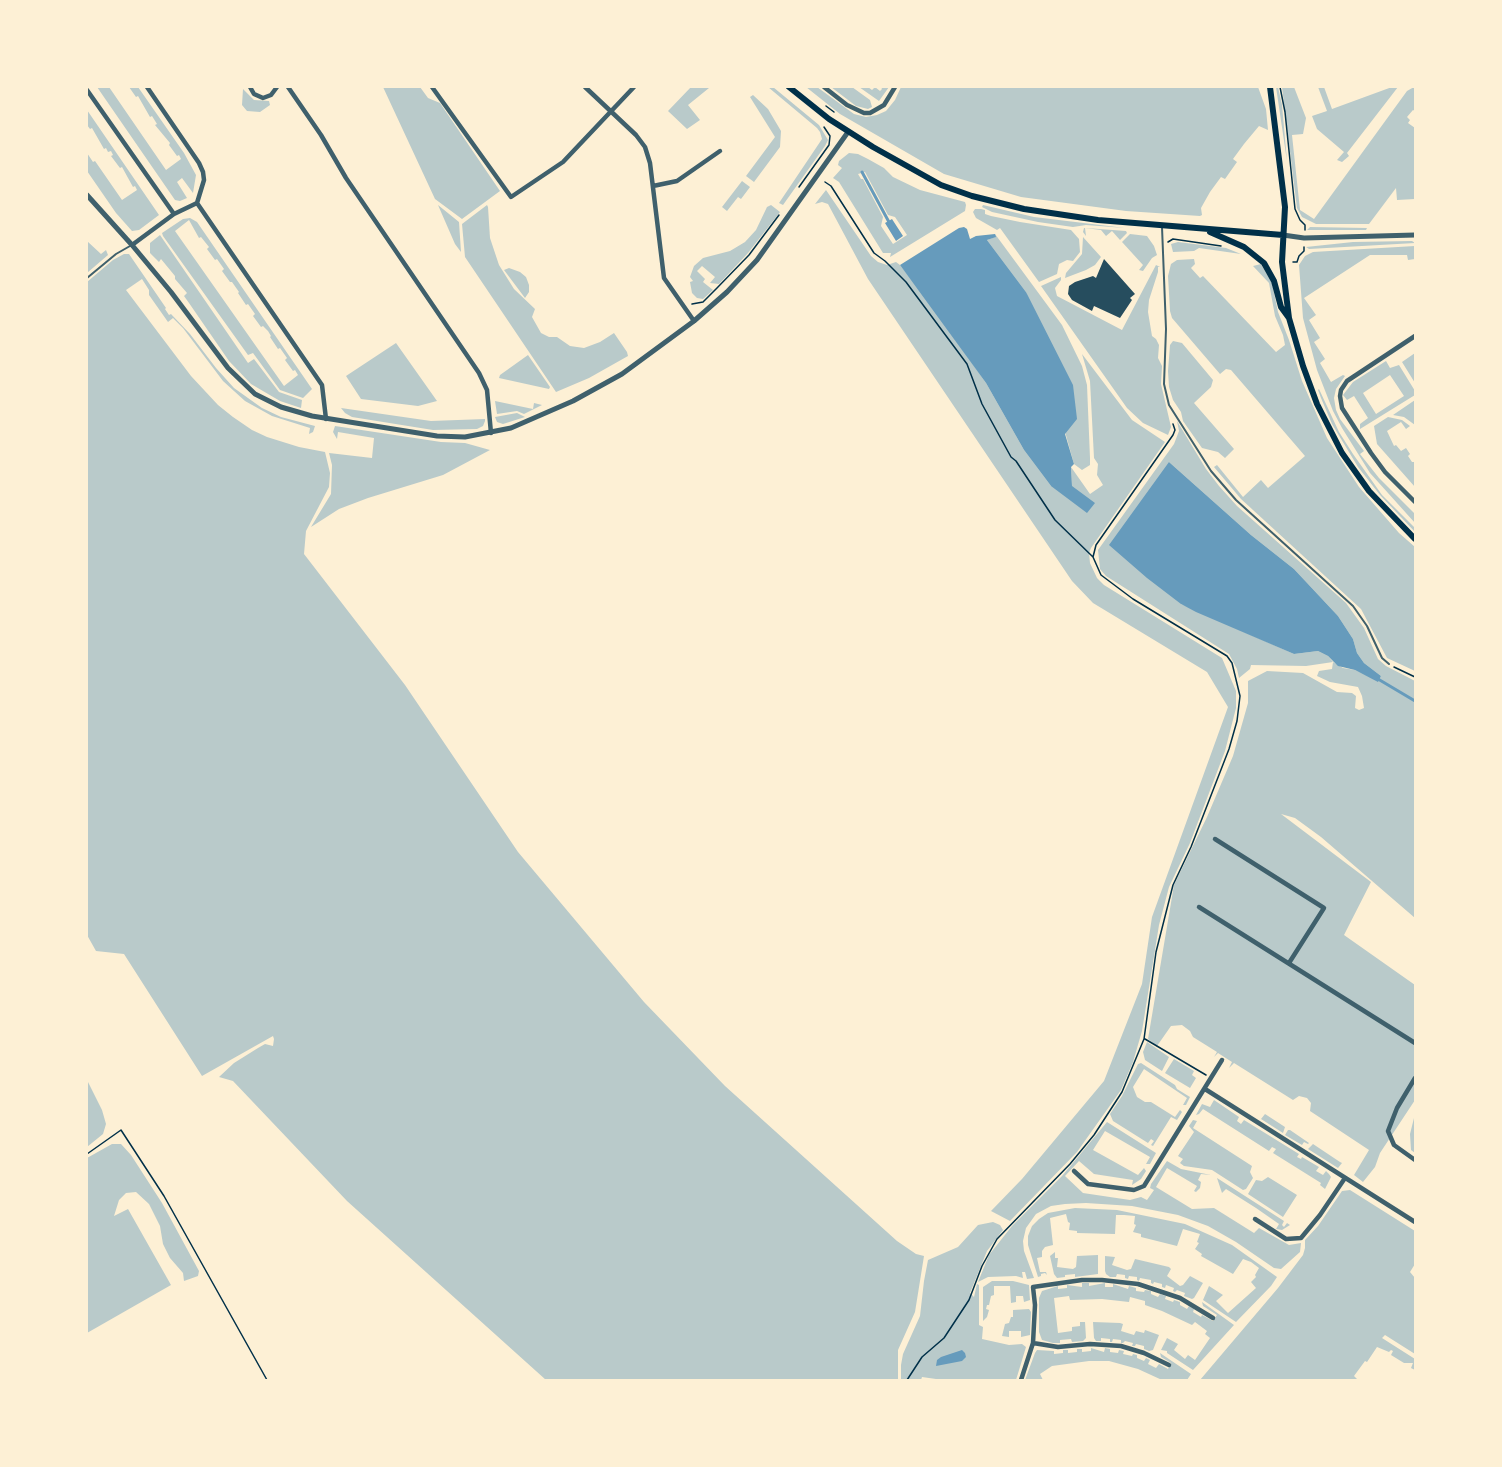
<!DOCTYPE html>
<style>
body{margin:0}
#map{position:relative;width:1502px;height:1467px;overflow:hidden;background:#fdf0d5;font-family:Signika,sans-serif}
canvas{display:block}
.frame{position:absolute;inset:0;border:88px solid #fdf0d5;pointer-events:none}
</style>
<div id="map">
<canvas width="1502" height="1467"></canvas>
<div class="frame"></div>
</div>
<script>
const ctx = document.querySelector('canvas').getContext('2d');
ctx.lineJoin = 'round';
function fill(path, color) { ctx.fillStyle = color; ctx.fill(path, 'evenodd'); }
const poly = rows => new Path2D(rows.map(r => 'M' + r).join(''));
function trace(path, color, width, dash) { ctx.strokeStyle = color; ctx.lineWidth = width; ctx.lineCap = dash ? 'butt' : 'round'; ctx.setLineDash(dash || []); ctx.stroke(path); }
fill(poly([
 [97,87,109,87,166,170,181,159,179,155,177,156,169,145,170,143,155,125,157,124,152,116,150,117,138,96,136,97,129,87,138,87,184,153,196,175,193,193,182,178,177,182,187,198,180,201,175,200],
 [383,87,420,87,428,98,440,103,500,191,462,219,435,199],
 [691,87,709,88,688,105,700,120,687,129,668,111],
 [768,87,773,87,819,125,828,140,825,146,783,205,779,203,822,139,820,132,817,128],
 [806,87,817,87,854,114,866,117,877,115,886,111,895,100,901,87,1258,87,1266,109,1268,130,1259,126,1244,144,1233,159,1237,162,1225,179,1221,177,1210,192,1201,208,1202,215,1200,216,1126,211,1021,197,944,174,840,114],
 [831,87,852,87,870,100,872,107,868,109,856,106],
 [859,87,868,87,872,90,875,87,880,91,882,89,881,87,889,87,879,101],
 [1276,87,1278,87,1282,105,1287,161],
 [1282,87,1294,87,1306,118,1303,134,1292,135,1300,210,1314,219,1407,91,1414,87,1415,111,1413,110,1407,117,1410,120,1408,123,1415,128,1415,199,1397,200,1396,188,1369,224,1316,224,1302,217,1297,208],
 [1318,87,1324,87,1332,109,1392,87,1398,87,1347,153,1349,156,1342,162,1337,160,1344,152,1317,129,1312,116,1327,111],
 [243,89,254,100,269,101,270,105,260,112,247,111,242,105],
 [753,95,768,109,781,131,780,147,754,182,746,176,775,137,750,97],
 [87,110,159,215,139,230,132,231,116,213,87,171,87,153,93,162,95,161,122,200,137,190,135,186,133,187,122,167,120,168,111,156,113,155,111,151,108,152,106,148,104,149,92,128,90,129,87,125],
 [849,153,858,154,868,159,884,168,893,177,920,190,965,202,966,205,965,211,890,257,891,253,883,253,839,182,833,178,842,168,838,165,839,161],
 [865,172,888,215,895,217,907,235,893,244,881,226,883,217,863,179,861,179,858,174],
 [742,181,750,187,741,199,738,197,727,211,722,207],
 [826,190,871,256,878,262,887,265,896,262,900,265,929,302,986,383,1024,450,1051,486,1072,486,1071,467,1090,494,1103,485,1097,475,1098,464,1094,458,1090,381,1082,354,1132,420,1165,442,1091,548,1089,553,1090,563,1097,578,1104,585,1222,658,1236,691,1236,708,1225,751,1190,843,1169,887,1159,925,1142,1031,1133,1062,1121,1090,1077,1152,1010,1221,991,1211,1022,1179,1104,1081,1142,984,1152,917,1228,707,1207,672,1093,603,1072,581,868,279,828,204,822,202,815,204],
 [438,205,459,222,461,252,455,244],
 [487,205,488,207,490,238,499,265,514,289,535,309,532,317,541,333,549,337,557,337,570,346,584,348,600,342,614,333,627,352,628,356,589,378,556,392,465,257,462,224],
 [771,205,780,212,748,253,719,284,710,283,715,277,702,266,697,271,705,279,703,282,713,290,703,299,697,298,692,293,690,282,693,281,690,277,694,266,703,258,730,251,745,242,756,230,767,207],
 [983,205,1034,217,1125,228,1086,225,1073,227,1038,222,992,212,982,207],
 [975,209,981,209,985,210,985,214,991,216,1020,222,1071,230,1079,239,1080,252,1073,261,1067,260,1059,264,1057,274,1039,282,1000,228,997,230,976,218,973,212],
 [190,218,197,222,312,389,303,398,280,390,253,353,248,355,163,236,162,233,183,219],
 [189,220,199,238,201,237,209,247,207,249,215,260,217,259,224,269,222,271,230,282,232,282,239,292,238,293,246,305,248,304,255,314,253,316,261,327,263,326,268,331,271,336,270,337,278,349,280,348,287,358,285,360,293,371,295,370,298,375,284,386,175,231],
 [1310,227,1367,228,1366,230,1307,230],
 [1084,228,1086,228,1126,231,1127,233,1120,240,1112,231,1106,236,1101,230,1085,228,1086,236,1083,232],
 [995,234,1062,325,1082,366,1087,385,1090,458,1090,465,1082,470,1074,464,1026,292,987,240,995,237],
 [1130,234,1147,236,1154,246,1157,255,1152,258,1143,271,1139,270,1143,265,1122,242],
 [160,235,248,363,254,359,279,392,302,400,301,408,280,401,251,384,229,361,189,303,184,296,187,293,175,279,175,276,161,259,159,262,150,253,150,243],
 [1083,237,1101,257,1095,265,1086,270,1065,278,1066,273,1082,254],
 [87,241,101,254,106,250,108,255,87,273],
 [1412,241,1415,243,1309,249,1306,247,1353,242],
 [1178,242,1226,248,1241,254,1199,248,1194,251,1173,252,1171,244],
 [1415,246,1415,259,1408,260,1407,255,1370,255,1304,298,1316,315,1309,320,1320,338,1314,342,1325,359,1320,363,1331,382,1343,375,1345,376,1336,389,1334,398,1336,410,1340,419,1364,451,1360,454,1379,478,1415,514,1415,523,1370,473,1342,428,1333,411,1317,370,1303,318,1299,265,1305,256,1313,252],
 [124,254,129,254,166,308,165,309,169,315,171,314,190,334,216,368,234,388,262,408,281,417,315,426,313,432,309,434,310,428,272,416,245,401,223,381,183,328,173,318,168,322,149,295,149,290,142,279,126,290,191,376,218,405,233,417,252,430,267,437,299,447,325,452,330,473,329,487,306,531,304,554,405,685,518,852,644,1002,725,1086,897,1241,916,1254,924,1256,915,1312,898,1350,898,1380,546,1380,347,1201,233,1081,219,1077,234,1063,258,1048,265,1044,273,1046,274,1039,273,1036,202,1076,124,954,96,951,87,935,87,282,113,260],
 [1194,259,1195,264,1191,268,1200,278,1203,276,1276,352,1285,345,1283,335,1275,316,1269,283,1253,266,1261,264,1272,283,1278,312,1289,340,1302,381,1327,438,1359,487,1399,533,1415,547,1415,671,1387,658,1361,609,1241,499,1214,467,1217,465,1243,497,1261,480,1268,488,1305,456,1231,370,1226,369,1220,374,1172,318,1170,311,1168,276,1171,264,1177,260],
 [1156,265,1160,267,1158,267,1158,272,1149,300,1148,312,1152,336,1156,339,1159,345,1158,358,1162,366,1161,384,1171,427,1168,435,1143,423,1127,408,1041,286,1061,277,1061,280,1055,288,1057,296,1122,330],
 [509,268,520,272,526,277,529,285,529,292,525,298,504,270],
 [1173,341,1182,343,1213,380,1211,387,1194,403,1234,449,1225,458,1218,452,1202,448,1183,421,1181,412,1173,400,1169,387,1168,371,1170,345],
 [396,343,437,401,418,406,361,399,346,376],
 [1415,353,1415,383,1402,362],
 [528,355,550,387,549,389,499,378,500,375],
 [1386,361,1390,368,1399,365,1415,391,1415,395,1360,429,1360,424,1368,418,1354,396,1347,400,1343,395,1353,382],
 [1390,375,1404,396,1376,414,1363,393],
 [1319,389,1339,432,1353,454,1382,495,1415,528,1415,532,1380,495,1358,467,1332,424,1321,398,1318,390],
 [1415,400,1415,425,1404,417,1393,415],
 [495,401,533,409,534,403,542,405,524,414,517,411,497,414],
 [341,408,431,421,485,419,485,421,483,426,477,429,433,430,352,417,345,413],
 [517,413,525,417,503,424,497,422,495,417],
 [1388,417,1402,420,1410,426,1406,429,1401,422,1387,431,1394,446,1396,445,1401,451,1406,448,1410,454,1408,456,1412,462,1415,462,1415,487,1377,444,1374,426],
 [1177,421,1206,469,1219,486,1237,506,1346,603,1364,628,1378,659,1386,666,1415,681,1415,918,1321,837,1295,818,1281,814,1371,882,1344,935,1415,985,1415,1100,1380,1153,1375,1167,1363,1182,1354,1175,1369,1150,1310,1111,1311,1103,1307,1098,1299,1096,1293,1100,1234,1063,1229,1068,1232,1062,1218,1053,1214,1057,1217,1052,1193,1037,1190,1031,1182,1025,1171,1026,1157,1046,1148,1039,1174,885,1207,817,1233,756,1248,703,1248,681,1267,671,1303,673,1337,692,1352,693,1356,696,1355,708,1359,710,1364,708,1362,696,1358,687,1330,682,1317,676,1319,671,1332,669,1333,662,1306,666,1251,665,1250,669,1239,678,1237,669,1229,654,1106,576,1100,569,1098,550,1174,444,1179,431],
 [1169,462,1251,535,1294,569,1338,616,1353,639,1357,653,1364,663,1381,676,1378,681,1355,670,1343,668,1333,662,1328,656,1318,651,1294,654,1181,604],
 [335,426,441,442,465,443,490,450,443,475,368,498,339,509,311,527,331,494,332,465,329,453,372,458,374,438,338,432,337,439,333,432],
 [1147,1042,1169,1057,1162,1071,1145,1060,1143,1052],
 [1174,1059,1194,1071,1192,1075,1196,1078,1190,1088,1165,1073],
 [1141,1063,1175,1085,1177,1089,1190,1097,1186,1105,1183,1105,1187,1098,1144,1069,1133,1087,1137,1097,1145,1102,1151,1102,1175,1117,1180,1110,1182,1112,1177,1120,1171,1117,1153,1146,1151,1145,1154,1141,1151,1139,1148,1143,1113,1121,1110,1114,1122,1096,1138,1064],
 [87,1080,102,1110,106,1124,103,1134,87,1147],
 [1214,1100,1239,1117,1237,1121,1241,1124,1244,1120,1299,1154,1297,1157,1301,1159,1302,1157,1319,1167,1316,1171,1323,1175,1326,1171,1329,1174,1331,1177,1325,1189,1320,1185,1321,1183,1273,1153,1276,1149,1272,1147,1269,1151,1203,1109,1199,1114,1196,1115,1202,1104,1210,1107],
 [1265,1114,1285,1127,1283,1133,1261,1119],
 [1415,1114,1415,1153,1411,1150,1410,1134],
 [1193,1120,1197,1121,1193,1128,1252,1166,1250,1172,1253,1178,1246,1189,1243,1190,1212,1170,1184,1166,1180,1163,1183,1159,1178,1156,1194,1132,1189,1126],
 [1107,1122,1156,1153,1150,1164,1146,1164,1150,1157,1105,1131,1093,1150,1138,1175,1144,1168,1146,1171,1141,1179,1132,1185,1133,1180,1094,1174,1079,1161,1065,1176,1083,1193,1130,1200,1141,1197,1147,1200,1154,1190,1150,1188,1151,1184,1167,1161,1181,1169,1211,1175,1201,1174,1198,1180,1201,1182,1200,1188,1196,1192,1194,1191,1197,1186,1167,1168,1156,1187,1192,1209,1214,1208,1254,1233,1259,1228,1289,1245,1301,1243,1300,1252,1281,1269,1274,1268,1236,1242,1208,1226,1178,1215,1132,1206,1086,1203,1065,1204,1051,1206,1036,1214,1026,1228,1023,1241,1024,1251,1034,1278,1027,1279,1025,1272,1022,1272,1023,1278,1016,1276,988,1277,978,1282,989,1255,1012,1226,1062,1176],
 [1288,1130,1290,1130,1309,1143,1308,1144,1304,1142,1302,1145,1285,1135],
 [112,1144,121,1144,131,1155,162,1203,199,1271,198,1276,184,1281,183,1273,170,1258,163,1244,160,1226,149,1204,136,1192,126,1193,119,1200,114,1216,128,1209,171,1285,87,1333,87,1158],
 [1313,1144,1340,1162,1342,1163,1338,1168,1308,1149],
 [1268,1177,1297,1195,1283,1217,1248,1194,1256,1180,1262,1181],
 [1217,1178,1284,1221,1282,1225,1284,1227,1287,1223,1290,1225,1282,1230,1276,1229,1279,1224,1256,1208,1226,1189,1222,1193],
 [1350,1190,1415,1231,1415,1264,1410,1272,1415,1278,1415,1354,1385,1335,1382,1338,1415,1359,1415,1370,1411,1368,1413,1363,1404,1363,1391,1355,1393,1351,1391,1350,1389,1352,1377,1347,1367,1362,1365,1361,1354,1376,1358,1380,1200,1380,1278,1288,1303,1255,1305,1248,1305,1240,1318,1226,1342,1191],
 [1075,1208,1117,1210,1185,1224,1232,1245,1277,1277,1271,1286,1236,1322,1203,1300,1209,1286,1223,1295,1216,1301,1228,1313,1256,1288,1251,1282,1256,1277,1255,1275,1259,1268,1251,1262,1243,1259,1233,1274,1201,1256,1202,1254,1195,1249,1199,1243,1197,1242,1200,1234,1183,1229,1177,1246,1141,1237,1141,1234,1133,1232,1136,1225,1134,1224,1135,1216,1124,1215,1116,1215,1115,1234,1077,1233,1077,1231,1069,1230,1070,1223,1068,1222,1066,1214,1050,1218,1053,1245,1045,1247,1042,1251,1042,1257,1037,1258,1040,1272,1046,1272,1047,1275,1045,1273,1041,1274,1041,1276,1038,1277,1028,1245,1028,1236,1032,1226,1039,1219,1048,1213],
 [993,1222,1000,1225,1003,1230,987,1251,970,1293,974,1297,977,1284,979,1285,979,1325,983,1327,982,1339,1009,1345,1022,1344,1026,1347,1016,1380,943,1380,922,1377,921,1380,901,1380,901,1365,903,1354,920,1316,924,1281,928,1260,958,1247,978,1225],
 [1055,1252,1055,1258,1058,1258,1057,1267,1073,1269,1076,1267,1077,1256,1098,1255,1098,1274,1075,1277,1075,1274,1065,1275,1065,1277,1057,1278,1054,1274,1050,1256],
 [1105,1256,1115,1257,1112,1265,1127,1270,1131,1269,1135,1259,1169,1267,1171,1269,1167,1276,1180,1286,1183,1285,1190,1276,1203,1283,1194,1298,1192,1299,1184,1296,1185,1293,1177,1290,1175,1292,1173,1291,1174,1288,1166,1285,1165,1288,1162,1287,1162,1284,1154,1282,1153,1284,1151,1283,1151,1280,1140,1278,1139,1281,1137,1280,1137,1277,1129,1276,1128,1279,1125,1278,1125,1275,1117,1274,1116,1277,1110,1277,1106,1274,1105,1271],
 [992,1281,1013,1281,1029,1285,1030,1300,1024,1302,1023,1296,1016,1296,1016,1302,1011,1303,1010,1286,994,1286,994,1295,991,1296,989,1305,987,1305,986,1309,989,1310,987,1317,983,1321,983,1287],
 [1082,1283,1089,1283,1089,1286,1105,1283,1105,1287,1113,1287,1113,1284,1128,1289,1129,1286,1136,1288,1136,1291,1144,1292,1145,1290,1151,1291,1151,1294,1158,1297,1160,1294,1166,1296,1165,1299,1173,1302,1174,1300,1180,1302,1180,1305,1187,1309,1189,1306,1194,1309,1193,1312,1201,1317,1202,1315,1213,1321,1217,1315,1203,1306,1202,1302,1234,1325,1193,1370,1167,1353,1167,1351,1161,1350,1167,1338,1178,1344,1174,1350,1185,1359,1188,1355,1195,1360,1210,1338,1205,1334,1207,1331,1195,1322,1192,1325,1162,1311,1145,1305,1145,1301,1130,1297,1129,1302,1102,1299,1070,1300,1069,1296,1054,1298,1058,1333,1072,1331,1072,1327,1080,1326,1080,1322,1085,1322,1086,1338,1083,1341,1072,1342,1071,1339,1060,1340,1060,1343,1053,1343,1042,1340,1039,1332,1039,1298,1042,1291,1058,1286,1058,1289,1067,1288,1067,1285,1082,1287],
 [1029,1309,1031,1312,1030,1335,1021,1337,1021,1331,1009,1331,1009,1337,1002,1336,1005,1324,1009,1323,1011,1317,1013,1317,1013,1310],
 [1093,1322,1120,1323,1123,1324,1121,1331,1134,1335,1136,1331,1144,1333,1145,1330,1159,1335,1153,1350,1149,1351,1144,1349,1144,1346,1136,1344,1135,1346,1132,1346,1133,1343,1125,1341,1123,1343,1121,1343,1121,1340,1113,1339,1112,1342,1110,1342,1110,1339,1101,1338,1101,1341,1096,1341,1094,1338],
 [1091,1348,1104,1352,1105,1348,1110,1349,1110,1352,1118,1353,1119,1350,1124,1351,1123,1354,1132,1356,1133,1354,1137,1355,1137,1358,1144,1361,1146,1358,1150,1360,1148,1364,1156,1368,1159,1364,1168,1369,1171,1363,1161,1357,1160,1353,1191,1374,1187,1380,1162,1380,1138,1369,1109,1361,1089,1361,1052,1366,1040,1374,1043,1380,1025,1380,1035,1353,1037,1350,1054,1351,1054,1354,1063,1353,1063,1350,1068,1350,1068,1353,1077,1352,1077,1349,1082,1349,1082,1352,1091,1351]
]), '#b9caca');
fill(poly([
 [892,219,903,236,896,241,885,223],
 [964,227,967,229,970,239,976,236,995,234,996,237,984,241,987,240,1026,292,1073,385,1077,419,1065,434,1074,464,1071,467,1072,486,1095,503,1087,513,1051,486,1024,450,986,383,900,265,959,228],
 [1169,462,1251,535,1294,569,1338,616,1353,639,1357,653,1364,663,1381,676,1378,682,1355,670,1338,666,1328,656,1318,651,1294,654,1196,612,1181,604,1147,578,1109,545],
 [962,1350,965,1353,966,1357,962,1361,936,1366,937,1360,941,1357]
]), '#669bbc');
trace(poly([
 [862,172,890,224],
 [1378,679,1415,701]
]), '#669bbc', 3);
fill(poly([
 [1104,259,1135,294,1130,298,1132,300,1120,318,1094,306,1092,311,1072,300,1068,294,1069,286,1075,282,1093,276,1096,278]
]), '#264d5e');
trace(poly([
 [1280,87,1285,112,1295,209,1300,220,1305,225,1305,230],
 [826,106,834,112],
 [825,182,831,186,874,253,885,261,906,282,967,364,982,404,1011,457,1016,461,1055,520,1093,557],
 [799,187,829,145,830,136,824,127],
 [1168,242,1173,239,1221,246],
 [1293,262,1297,262,1299,256,1304,251,1304,247],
 [692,304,703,302,717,288,749,255,779,215],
 [1394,667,1415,677],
 [1145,1039,1206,1075],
 [87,1154,121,1130,164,1196,267,1380],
 [907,1380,922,1357,944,1338,969,1300,982,1266,997,1239,1070,1164,1094,1135,1122,1092,1144,1039,1156,952,1173,885,1191,847,1229,749,1237,721,1240,696,1232,663,1227,656,1133,599,1101,575,1093,557,1096,545,1173,435,1175,430,1173,424]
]), '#003049', 1.5);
trace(poly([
 [1162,227,1166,329,1164,384,1169,405,1211,471,1236,500,1353,606,1367,626,1382,658,1389,664],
 [87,278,116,254,130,246]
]), '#3f606c', 2);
trace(poly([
 [250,87,254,94,263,98,271,95,277,87],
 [288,87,321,135,346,178,479,373,487,390,491,433],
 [432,87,511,197,563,162,634,87],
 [585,87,636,135,645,147,650,163,664,278,694,321],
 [824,87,847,105,864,113,870,113,884,105,895,87],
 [87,90,174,214],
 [653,186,677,181,720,151],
 [197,203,322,385,326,419],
 [132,245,174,214,197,203,204,180,203,172,199,163,147,87],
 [1415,336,1347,381,1341,390,1340,396,1342,408,1371,453,1385,472,1415,502],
 [1215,839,1324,908,1289,963],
 [1199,907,1415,1043],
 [1415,1078,1397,1108,1388,1131,1394,1145,1415,1160],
 [1205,1089,1415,1222],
 [1074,1171,1088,1184,1134,1190,1144,1186,1222,1060],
 [1255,1219,1286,1239,1301,1238,1320,1215,1345,1178],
 [1033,1343,1058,1347,1090,1344,1121,1346,1144,1353,1169,1365],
 [1021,1380,1033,1343,1035,1305,1033,1287,1082,1280,1102,1280,1138,1284,1180,1298,1213,1318]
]), '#3f606c', 4.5);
trace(poly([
 [87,195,132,245,171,292,228,368,255,394,281,407,312,416,437,436,465,437,511,428,573,401,622,374,694,321,727,292,757,260,848,132],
 [1283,235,1304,238,1415,235]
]), '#3f606c', 5);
trace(poly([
 [789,87,829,119,873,147,941,185,972,196,1024,209,1098,220,1283,235],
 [1270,87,1285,207,1282,262,1289,318,1303,366,1317,404,1342,453,1369,491,1415,539],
 [1210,232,1244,247,1264,263,1274,281,1281,307,1289,318]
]), '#003049', 6);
</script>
